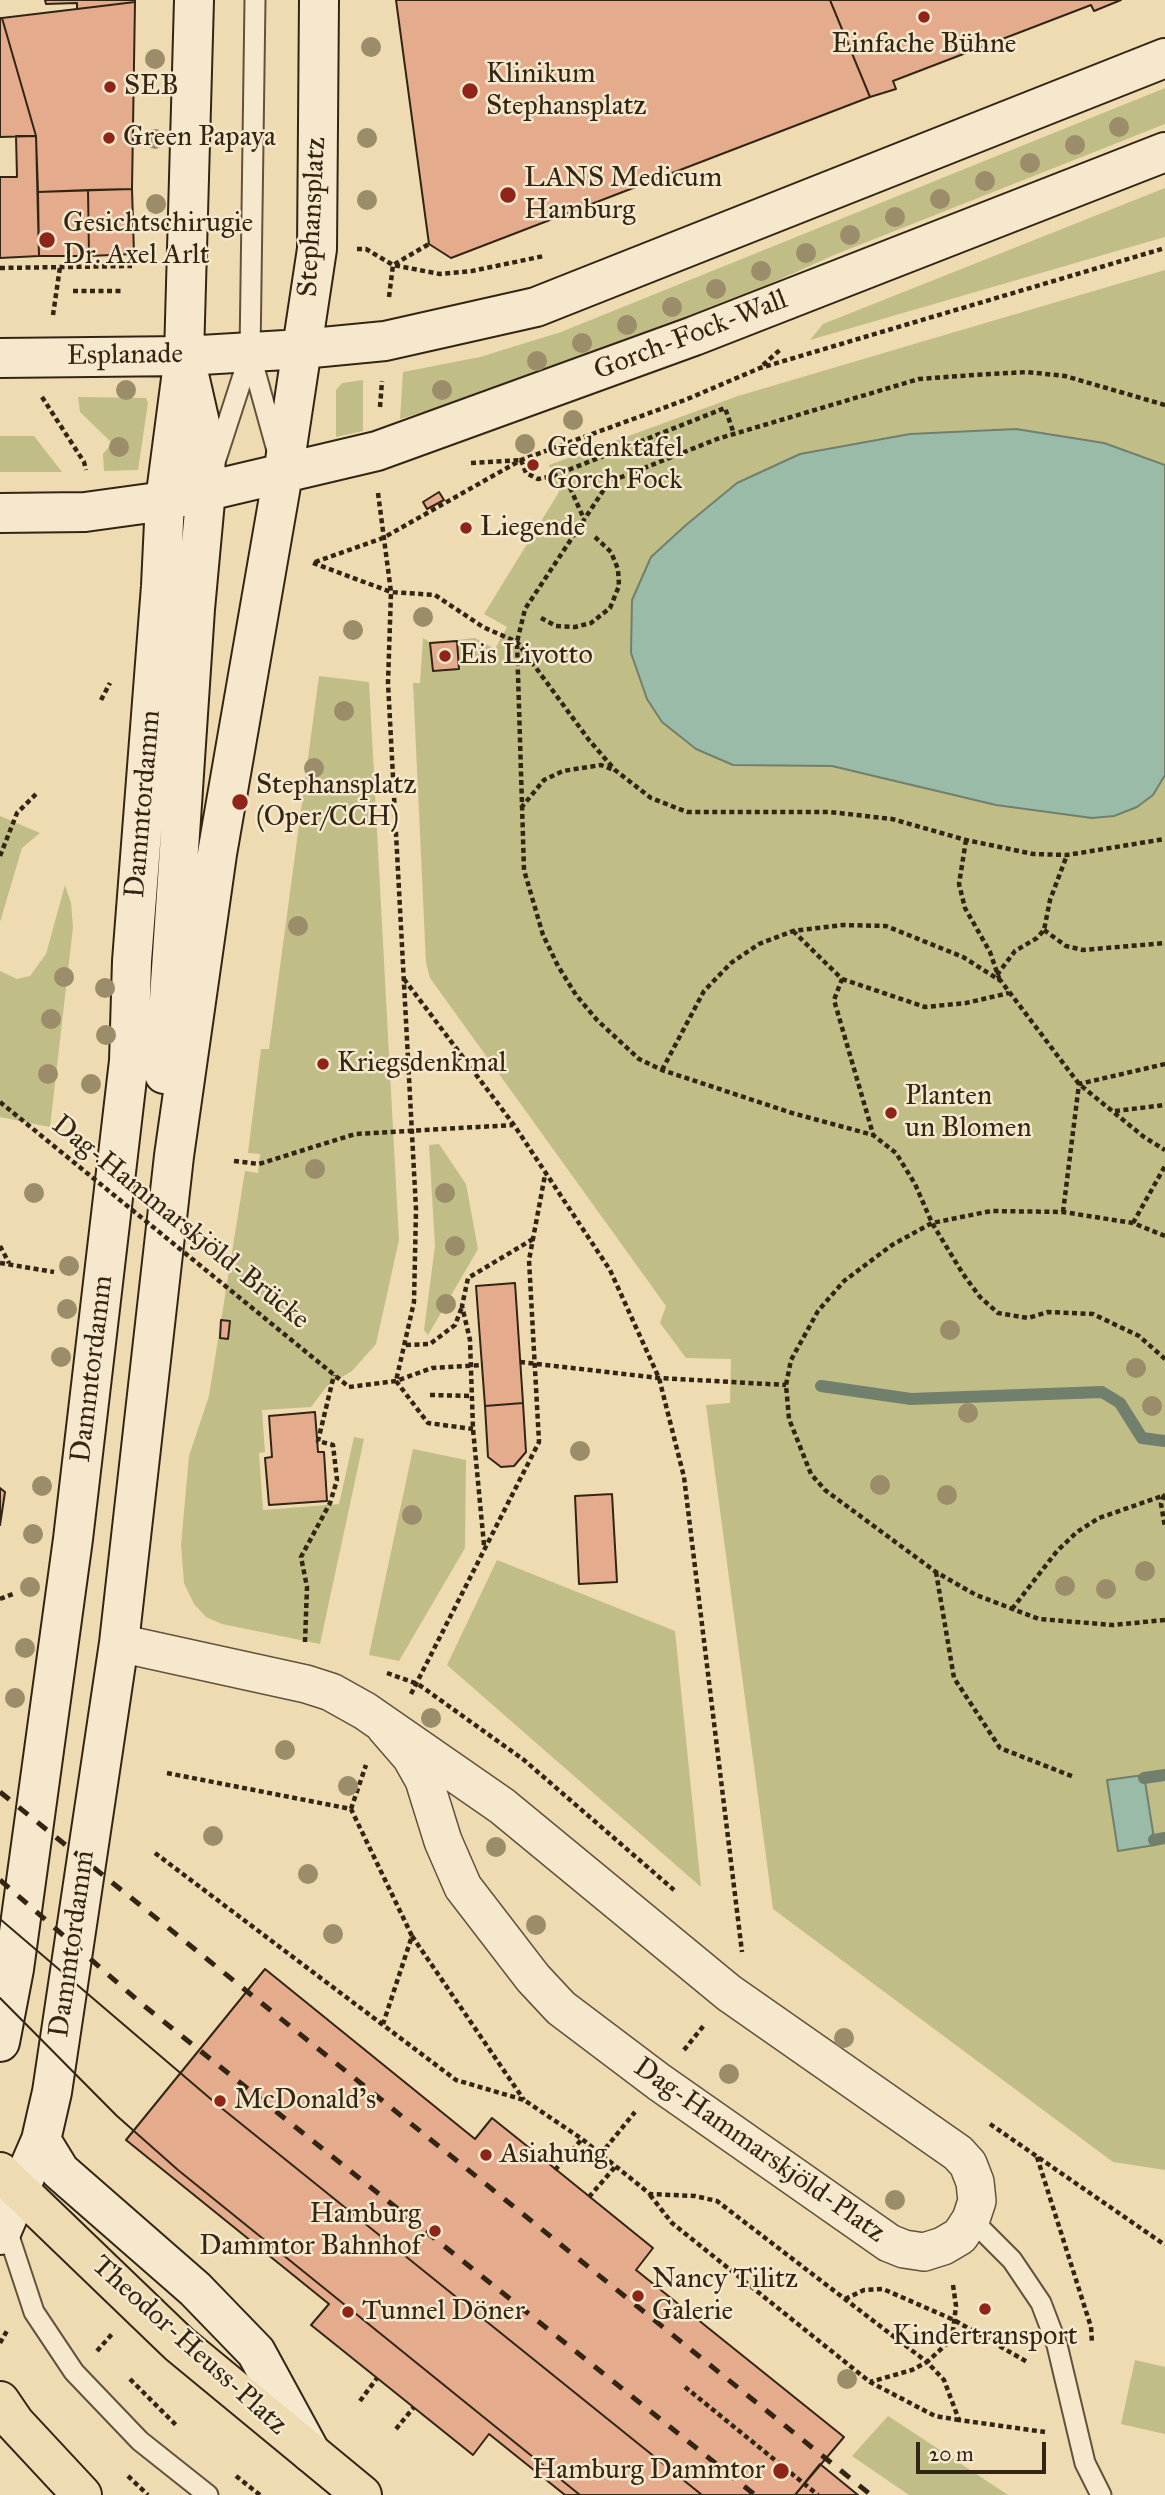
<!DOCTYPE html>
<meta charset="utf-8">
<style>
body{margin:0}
#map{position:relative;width:1165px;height:2495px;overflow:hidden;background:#efdbb1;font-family:"IM FELL Great Primer",serif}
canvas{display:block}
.scale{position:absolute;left:916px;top:2442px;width:130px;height:32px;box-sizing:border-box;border:4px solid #332514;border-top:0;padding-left:9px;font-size:21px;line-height:24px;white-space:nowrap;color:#332514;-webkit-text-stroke:5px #f5e8cc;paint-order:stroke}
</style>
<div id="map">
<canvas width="1165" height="2495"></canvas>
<div class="scale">20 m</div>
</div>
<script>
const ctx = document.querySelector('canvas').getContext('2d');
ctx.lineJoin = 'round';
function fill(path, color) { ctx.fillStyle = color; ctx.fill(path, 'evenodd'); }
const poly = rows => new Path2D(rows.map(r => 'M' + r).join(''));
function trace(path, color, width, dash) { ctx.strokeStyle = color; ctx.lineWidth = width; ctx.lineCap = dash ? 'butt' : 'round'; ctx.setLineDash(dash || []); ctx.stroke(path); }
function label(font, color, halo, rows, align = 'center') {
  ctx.font = font + ' "IM FELL Great Primer",serif'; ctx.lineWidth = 5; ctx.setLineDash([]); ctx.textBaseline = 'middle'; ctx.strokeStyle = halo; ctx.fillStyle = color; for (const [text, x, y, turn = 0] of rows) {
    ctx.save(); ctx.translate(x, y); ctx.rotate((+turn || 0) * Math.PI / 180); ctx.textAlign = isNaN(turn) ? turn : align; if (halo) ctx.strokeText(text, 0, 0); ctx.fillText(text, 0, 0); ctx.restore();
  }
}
fill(poly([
 [1165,88,1165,124,834,255,605,358,400,419,403,372,480,357,561,332],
 [1165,188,1165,237,810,340,823,324],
 [1165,270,1165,2170,1113,2162,773,1909,706,1405,730,1403,731,1359,686,1358,660,1323,666,1306,430,978,426,963,413,683,420,683,423,638,431,643,475,638,495,649,507,627,484,614,559,492,549,465,738,396],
 [363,380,363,431,336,437,336,390,342,383],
 [78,397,146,398,148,403,138,470,104,471,103,454,112,443,80,412],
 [0,436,34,436,62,472,0,472],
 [319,676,369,682,399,1240,376,1344,352,1371,327,1386,311,1407,262,1410,265,1452,259,1453,263,1510,339,1504,354,1437,364,1439,320,1644,222,1624,206,1617,194,1604,184,1583,181,1545,189,1456,209,1396,245,1171,258,1173,260,1154,248,1153,261,1049,269,1049],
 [0,816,40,833,22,848,0,922],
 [65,885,71,903,73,927,50,1127,0,1117,0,971,17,979,30,976,46,954],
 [439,1144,466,1184,478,1249,428,1335,424,1330,435,1246,429,1145],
 [413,1449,466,1460,465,1548,399,1661,369,1655],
 [497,1560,675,1631,701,1887,447,1665],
 [1135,2360,1165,2367,1165,2434,1121,2424],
 [888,2416,943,2452,1008,2495,909,2495,852,2456]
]), '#c1bd86');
const water = poly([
 [1016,429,1104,443,1165,465,1165,775,1153,795,1137,807,1114,816,1092,818,996,805,832,766,733,765,696,749,662,722,647,699,631,653,632,600,651,557,686,525,737,483,800,454,910,434,1016,429],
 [1144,1775,1155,1845,1118,1851,1107,1780,1144,1775]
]);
fill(water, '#9abba8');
trace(water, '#717f6d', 2);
trace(poly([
 [821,1386,911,1399,1102,1392,1120,1403,1142,1438,1165,1441],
 [1144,1778,1165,1775],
 [1154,1840,1165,1838]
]), '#717f6d', 12);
const building = poly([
 [45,0,135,0,135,2,77,9,77,3,46,4,45,0],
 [396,0,830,0,870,97,451,258,429,244,396,0],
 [830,0,1121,0,1094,11,1091,5,893,81,896,89,870,97,830,0],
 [135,2,132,189,38,192,36,136,2,18,135,2],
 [0,18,2,18,36,136,0,137,0,18],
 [16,136,36,136,39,256,0,258,0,177,17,177,16,136],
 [132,189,134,254,89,256,88,190,132,189],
 [88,190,89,256,39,256,38,192,88,190],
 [439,492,444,500,427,509,423,502,439,492],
 [457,641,459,669,433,671,430,643,457,641],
 [515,1283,523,1403,485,1406,476,1286,515,1283],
 [221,1320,230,1321,228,1339,220,1338,221,1320],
 [523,1403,526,1452,514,1466,501,1467,488,1457,485,1406,523,1403],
 [315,1412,318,1452,324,1452,327,1501,269,1505,265,1458,272,1457,269,1416,315,1412],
 [0,1488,5,1492,0,1525,0,1488],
 [612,1494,617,1582,579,1584,575,1496,612,1494],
 [265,1969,475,2139,492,2118,522,2142,653,2248,636,2270,844,2437,795,2495,565,2495,489,2434,473,2455,311,2325,329,2304,126,2140,265,1969],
 [820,2464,858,2495,795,2495,820,2464]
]);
fill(building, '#e4ac8d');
trace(building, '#332514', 2);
const lane = poly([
 [255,0,250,353,278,454],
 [215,462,250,354],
 [971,2219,1012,2260,1041,2303,1057,2345,1085,2463,1101,2495],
 [5,2224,34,2312,74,2372,140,2441,208,2495]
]);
const street = poly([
 [119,1643,306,1684,331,1692,365,1711,502,1806,729,1993,958,2153,968,2164,975,2182,977,2201,971,2219,960,2236,943,2246,924,2252,904,2249,889,2243,659,2082,561,2008,533,1978,463,1887,443,1841,424,1780,411,1757,385,1727]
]);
const secondary = poly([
 [0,358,184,356,302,349,385,341,536,307,1165,58],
 [0,513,85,512,165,501,377,451,694,336,1165,152],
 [164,1074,195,609,206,490,205,445,189,375],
 [0,2042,14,1969,73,1539,129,1061,132,961,161,586,165,501,184,356,194,0],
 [41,2140,60,2171,195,2289,256,2352,311,2453],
 [0,2235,41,2140,52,2092,119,1643,174,1156,217,854,283,474,317,249,319,0]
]);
const primary = poly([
 [0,2172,179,2344,362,2495],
 [0,2401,15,2423,82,2495]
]);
trace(lane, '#62523b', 23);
trace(street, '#62523b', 40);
trace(secondary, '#332514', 42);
trace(primary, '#332514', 42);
trace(poly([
 [357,249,366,249,393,265,440,274,472,271,544,256],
 [0,268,132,266],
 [73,291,121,291],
 [389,297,393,265,429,244],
 [53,315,60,267],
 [763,365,782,348],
 [42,397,84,462,86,470],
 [1165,405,1065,376,1027,372,974,375,919,379,717,439,619,478,605,488,525,609,517,642,524,870,543,935,558,966,576,995,597,1020,639,1059,662,1070,792,1113,873,1135,896,1153,915,1184,932,1223,963,1274,980,1297,998,1313,1028,1318,1048,1312,1093,1314,1139,1336,1165,1359],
 [380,407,382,381],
 [521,460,526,473,538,479,553,476,725,408,734,434],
 [471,463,521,460],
 [563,472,584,519],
 [378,493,391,592,388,683,416,1209,414,1302,396,1381],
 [315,562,383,538,521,460,685,400,760,368,1165,248],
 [313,563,391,592,435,595,483,627,517,642,589,740,615,770,651,798,687,812,830,812,892,819,966,840,1033,854,1067,855,1165,839],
 [541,618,556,626,575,627,591,623,610,608,619,586,618,569,611,552,595,537],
 [101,700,110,683],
 [521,808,544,780,563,771,601,765,614,770],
 [966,840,959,884,965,908,990,952,1000,981],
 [0,856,17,813,37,793],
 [1044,930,1066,946,1083,950,1165,943],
 [793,931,842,979,834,1000,873,1134],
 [997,975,1015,951,1037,938,1044,930,1050,900,1067,855],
 [404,979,514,1125,610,1270,659,1378,684,1477,742,1952],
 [842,979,925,1007,966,1003,1009,993],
 [662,1070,704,991,731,963,759,944,793,931,843,925,886,926,963,957,1001,981,1079,1084,1144,1137,1165,1150],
 [1115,1111,1165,1105],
 [234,1161,259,1164,355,1134,513,1125],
 [1063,1212,1079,1084,1165,1064],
 [1133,1223,1165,1166],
 [1165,1236,1133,1223,1063,1212,991,1211,932,1223,892,1245,844,1281,818,1311,791,1360,786,1385,789,1419,811,1474,825,1490,936,1572,976,1595,1039,1619,1113,1625,1165,1620],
 [0,1246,9,1263],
 [0,1263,54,1272],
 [406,1345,430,1344,455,1325,462,1307],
 [520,1362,659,1378,786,1385],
 [396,1381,428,1423,473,1429],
 [349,1387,396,1381,432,1368,483,1365],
 [430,1395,472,1396],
 [1164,1495,1161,1504,1165,1527],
 [484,1545,473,1429,470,1340,462,1306,468,1278,533,1239],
 [936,1572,954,1678,1000,1748,1074,1777],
 [0,1599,13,1594],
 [1012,1609,1057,1551,1077,1532,1099,1518,1165,1495],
 [305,1642,307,1587,301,1557,330,1503,337,1480,333,1445,318,1441,334,1375],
 [387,1673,418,1684,524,1760,674,1890],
 [411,1694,539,1442,529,1260,545,1175],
 [167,1773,351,1809,412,1936,383,2024],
 [351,1809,366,1765],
 [155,1853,456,2080,524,2100,582,2139,650,2194,695,2196,717,2201,927,2362,912,2370,870,2382],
 [412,1936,524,2100],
 [684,2050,705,2024],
 [990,2124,1165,2245],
 [600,2155,635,2112],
 [1037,2157,1091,2327,1092,2343],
 [555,2170,582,2139],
 [650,2195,672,2223,870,2382,935,2416,959,2420],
 [589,2197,615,2167],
 [953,2285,956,2306,952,2339,927,2362,944,2380,959,2420,1045,2432],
 [845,2299,864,2290,883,2289,954,2320,1029,2363],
 [0,2343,8,2329],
 [97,2351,112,2334],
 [130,2379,176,2425],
 [685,2387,818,2495],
 [360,2401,377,2378],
 [396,2429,414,2407],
 [128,2476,148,2495],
 [236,2476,260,2495]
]), '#332514', 4.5, [5, 3.5]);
trace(lane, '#f5e8cc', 19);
trace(street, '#f5e8cc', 37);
trace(secondary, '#f5e8cc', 38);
trace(primary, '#efdbb1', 38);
trace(poly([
 [0,1919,219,2106,702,2495],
 [0,1998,117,2116,178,2170,580,2495]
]), '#332514', 2);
trace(poly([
 [0,1792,871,2495],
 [0,1880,143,2005,755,2495]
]), '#332514', 5, [12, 12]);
trace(poly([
 [0,1102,349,1387]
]), '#332514', 4.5, [5, 3.5]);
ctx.fillStyle = '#9b8c6a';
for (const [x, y] of [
 [371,47],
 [155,59],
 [1119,127],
 [367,138],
 [155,139],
 [1075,145],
 [1030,163],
 [985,181],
 [940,199],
 [367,200],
 [156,204],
 [895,217],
 [850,235],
 [806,253],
 [761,271],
 [716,289],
 [672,307],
 [627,325],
 [582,343],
 [537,361],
 [126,390],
 [442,390],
 [573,420],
 [525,444],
 [119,447],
 [423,617],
 [353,630],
 [344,711],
 [314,768],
 [298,926],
 [64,977],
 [105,988],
 [51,1019],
 [106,1035],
 [48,1074],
 [91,1084],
 [315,1169],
 [34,1193],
 [445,1193],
 [455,1246],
 [69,1266],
 [446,1304],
 [67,1309],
 [950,1330],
 [61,1357],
 [1136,1368],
 [1152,1406],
 [968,1413],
 [580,1451],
 [880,1485],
 [42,1486],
 [947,1495],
 [412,1515],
 [33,1534],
 [1145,1571],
 [1065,1586],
 [30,1587],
 [1106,1589],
 [25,1648],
 [15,1698],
 [431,1718],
 [285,1750],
 [348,1786],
 [213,1836],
 [496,1847],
 [308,1874],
 [536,1925],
 [333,1934],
 [844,2038],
 [729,2074],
 [895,2200],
 [847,2379]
]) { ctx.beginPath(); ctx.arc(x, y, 10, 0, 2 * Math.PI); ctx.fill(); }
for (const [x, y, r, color] of [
 [924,17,7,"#8f2418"],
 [110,87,7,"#8f2418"],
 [470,91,9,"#8f2418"],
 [109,138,7,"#8f2418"],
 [508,195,9,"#8f2418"],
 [47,240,9,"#8f2418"],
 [533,465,7,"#8f2418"],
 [466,528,7,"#8f2418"],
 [445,656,7,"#8f2418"],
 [240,802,9,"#8f2418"],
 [323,1064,7,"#8f2418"],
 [891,1113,7,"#8f2418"],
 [220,2101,7,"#8f2418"],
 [486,2155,7,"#8f2418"],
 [435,2231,7,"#8f2418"],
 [638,2296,7,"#8f2418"],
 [985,2309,7,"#8f2418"],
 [348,2312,7,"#8f2418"],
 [781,2471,9,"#8f2418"]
]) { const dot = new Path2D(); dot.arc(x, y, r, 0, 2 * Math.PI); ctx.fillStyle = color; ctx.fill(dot); trace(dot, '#f5e8cc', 2.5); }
label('28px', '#332514', '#f5e8cc', [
 ["Einfache Bühne",924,45,"center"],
 ["Klinikum",486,75],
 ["Stephansplatz",486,107],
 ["SEB",124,87],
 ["Green Papaya",123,138],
 ["LANS Medicum",524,179],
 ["Hamburg",524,211],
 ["Gesichtschirugie",63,224],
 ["Dr. Axel Arlt",63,256],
 ["Gedenktafel",547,449],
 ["Gorch Fock",547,481],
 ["Liegende",480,528],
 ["Eis Livotto",459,656],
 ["Stephansplatz",256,786],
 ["(Oper/CCH)",256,818],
 ["Kriegsdenkmal",337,1064],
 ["Planten",905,1097],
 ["un Blomen",905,1129],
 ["McDonald's",234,2101],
 ["Asiahung",500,2155],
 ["Hamburg",421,2215,"right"],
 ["Dammtor Bahnhof",421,2247,"right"],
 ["Nancy Tilitz",652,2280],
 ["Galerie",652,2312],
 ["Tunnel Döner",362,2312],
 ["Kindertransport",985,2337,"center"],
 ["Hamburg Dammtor",765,2471,"right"]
], 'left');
label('28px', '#332514', '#f5e8cc', [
 ["Stephansplatz",313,217,-87],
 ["Gorch-Fock-Wall",691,336,-21],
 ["Esplanade",125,356,-1],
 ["Dammtordamm",144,804,-85],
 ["Dag-Hammarskjöld-Brücke",180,1223,39],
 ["Dammtordamm",93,1369,-83],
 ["Dammtordamm",73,1944,-82],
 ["Dag-Hammarskjöld-Platz",759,2151,35],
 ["Theodor-Heuss-Platz",189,2346,42]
]);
</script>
